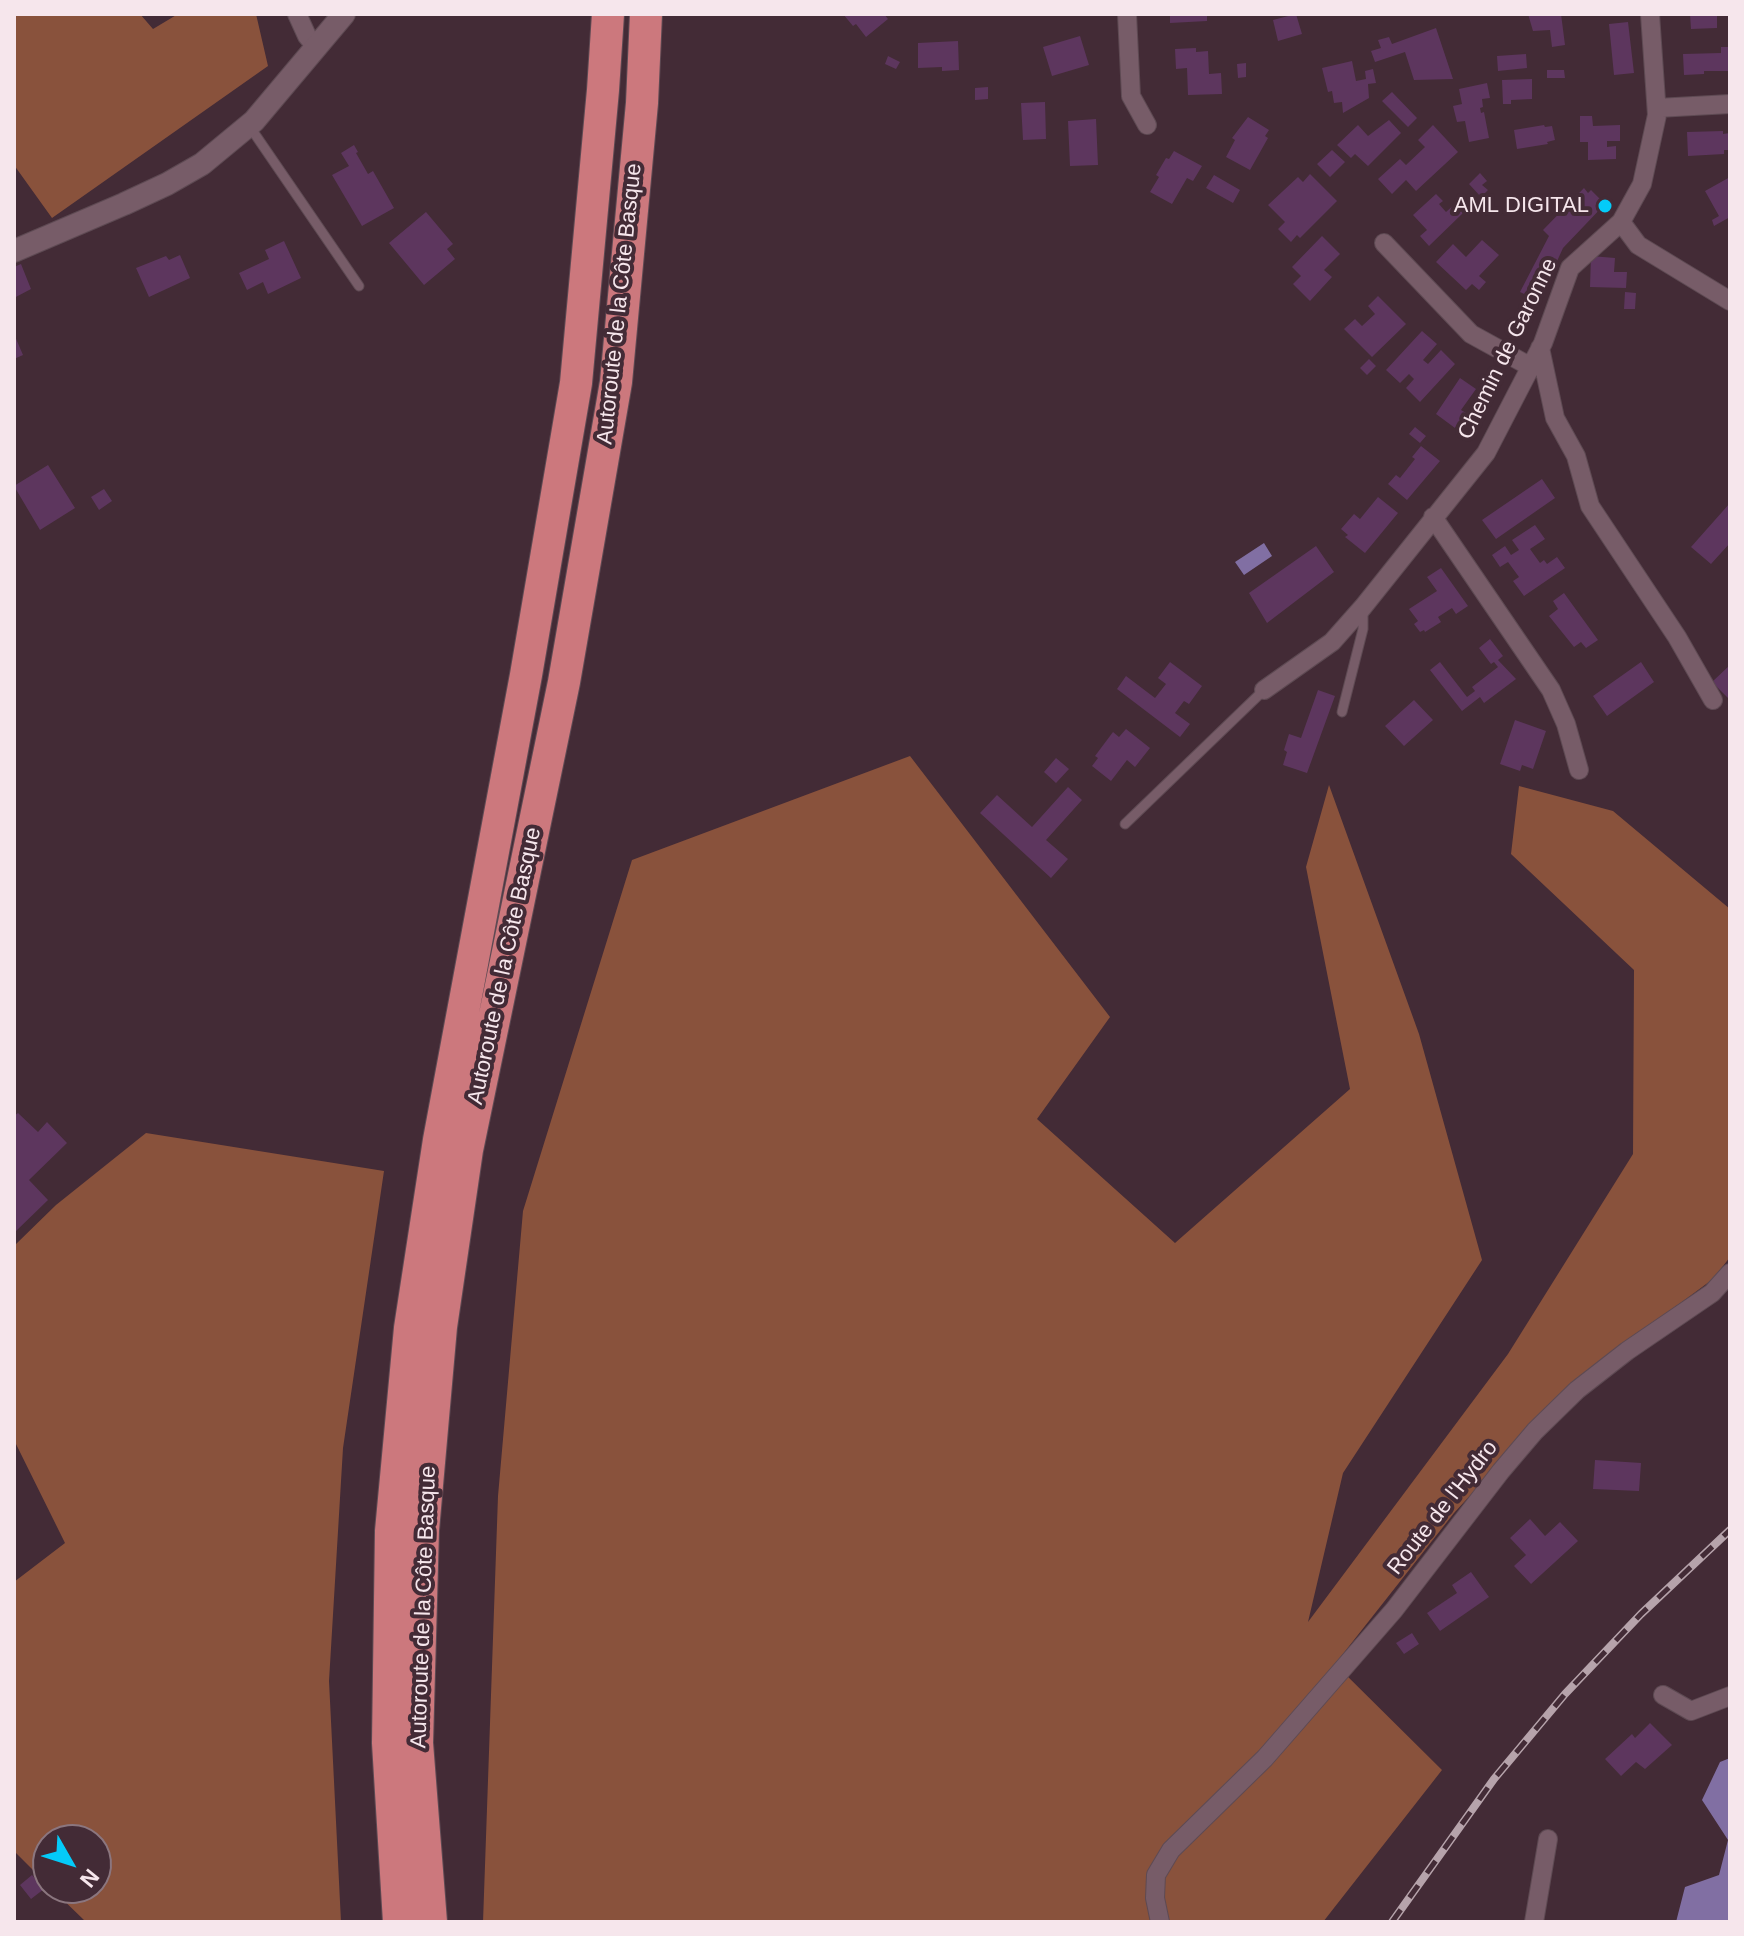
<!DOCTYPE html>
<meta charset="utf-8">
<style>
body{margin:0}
#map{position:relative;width:1744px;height:1936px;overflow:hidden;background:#432b36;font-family:Helvetica,sans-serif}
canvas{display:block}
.frame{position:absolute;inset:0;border:16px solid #f6e6ec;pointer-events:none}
.north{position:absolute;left:32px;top:1824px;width:80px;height:80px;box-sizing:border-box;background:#432b36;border:2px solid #8b767f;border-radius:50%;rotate:129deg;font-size:22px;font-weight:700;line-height:32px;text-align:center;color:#f6e6ec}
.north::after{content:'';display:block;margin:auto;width:28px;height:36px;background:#04cbf9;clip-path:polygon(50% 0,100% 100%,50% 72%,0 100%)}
</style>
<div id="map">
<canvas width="1744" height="1936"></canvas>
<div class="frame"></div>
<div class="north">N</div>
</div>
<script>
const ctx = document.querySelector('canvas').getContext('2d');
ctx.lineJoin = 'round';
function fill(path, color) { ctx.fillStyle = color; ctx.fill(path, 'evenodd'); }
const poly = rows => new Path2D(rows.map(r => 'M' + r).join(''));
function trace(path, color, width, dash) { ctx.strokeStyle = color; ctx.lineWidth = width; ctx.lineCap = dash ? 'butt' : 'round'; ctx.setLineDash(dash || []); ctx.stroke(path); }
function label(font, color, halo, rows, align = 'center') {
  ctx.font = font + ' Helvetica,sans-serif'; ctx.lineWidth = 8; ctx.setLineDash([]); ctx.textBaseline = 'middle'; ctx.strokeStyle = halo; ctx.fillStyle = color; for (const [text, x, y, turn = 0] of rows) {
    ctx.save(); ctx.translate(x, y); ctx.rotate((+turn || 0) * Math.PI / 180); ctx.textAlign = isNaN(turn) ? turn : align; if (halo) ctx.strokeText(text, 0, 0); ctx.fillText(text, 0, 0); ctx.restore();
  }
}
fill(poly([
 [14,14,140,14,153,29,178,14,256,14,268,66,52,218,14,165],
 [910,756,1110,1017,1037,1119,1175,1243,1350,1089,1306,867,1329,785,1419,1034,1482,1260,1343,1473,1308,1622,1508,1354,1633,1154,1634,970,1511,854,1519,786,1613,811,1730,909,1730,1257,1713,1279,1575,1381,1454,1513,1335,1664,1442,1770,1323,1922,483,1922,498,1496,523,1211,632,860],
 [146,1133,384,1171,343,1448,329,1681,341,1922,86,1922,51,1888,96,1888,96,1840,48,1840,48,1885,14,1851,14,1582,65,1543,14,1440,14,1246,56,1205]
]), '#89523c');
fill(poly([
 [1264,543,1272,556,1244,575,1235,562],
 [1730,1758,1730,1922,1676,1922,1685,1887,1719,1875,1728,1840,1702,1800,1720,1762]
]), '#816fa3');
fill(poly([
 [843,14,884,14,888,19,866,37,856,24,853,26],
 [1170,14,1207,14,1207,21,1170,23],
 [1296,14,1302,34,1278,41,1273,20],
 [1528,14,1561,14,1565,45,1552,47,1550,30,1533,31],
 [1690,14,1717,14,1717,28,1691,29],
 [1628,22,1634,73,1614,75,1609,24],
 [1436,28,1453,79,1414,80,1405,52,1375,62,1371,51,1381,48,1378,40,1389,37,1392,44],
 [1080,36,1089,65,1052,76,1043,47],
 [958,41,959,70,942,71,942,67,918,68,918,43],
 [1721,47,1730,47,1730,71,1704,71,1704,74,1684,75,1683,54,1721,53],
 [1196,48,1196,52,1208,51,1209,74,1221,73,1222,94,1188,95,1187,68,1176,69,1175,49],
 [1526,54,1527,68,1498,71,1497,56],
 [888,56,900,62,896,69,885,64],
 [1352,61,1356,81,1366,79,1365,71,1373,69,1376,83,1368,84,1369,98,1343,113,1342,102,1334,103,1332,91,1328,92,1322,68],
 [1246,63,1246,77,1238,78,1237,64],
 [1547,70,1564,70,1565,78,1547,78],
 [1532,79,1532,99,1511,100,1511,104,1503,104,1502,80],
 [1487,83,1490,98,1482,99,1483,107,1480,108,1481,113,1484,112,1489,138,1469,142,1465,121,1457,122,1453,106,1462,104,1459,89],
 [988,87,988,99,975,100,975,88],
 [1392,92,1417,118,1408,127,1382,101],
 [1045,102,1046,139,1023,140,1021,103],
 [1580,116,1592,116,1593,126,1620,125,1620,141,1607,141,1607,147,1616,146,1616,159,1588,160,1588,142,1580,142],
 [1248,117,1269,130,1265,136,1268,138,1250,170,1226,157,1235,140,1232,138],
 [1096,119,1098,165,1070,166,1068,121],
 [1389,120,1401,133,1368,166,1355,154,1351,158,1337,145,1358,125,1368,136],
 [1433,125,1458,152,1416,191,1406,180,1392,194,1378,179,1400,159,1406,165,1425,147,1418,140],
 [1544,125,1545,127,1552,126,1555,140,1547,142,1548,144,1517,149,1514,130],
 [1723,131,1723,134,1730,133,1730,150,1724,150,1724,154,1688,156,1687,132],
 [354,145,358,152,356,153,368,174,373,171,394,208,362,226,332,175,349,166,341,153],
 [1332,150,1345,162,1330,177,1317,164],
 [1174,151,1202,166,1193,181,1187,178,1172,204,1150,192,1159,177,1156,175,1166,158,1169,159],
 [1480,173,1487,181,1482,185,1488,190,1481,197,1469,184],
 [1310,174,1337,201,1300,238,1297,235,1291,242,1278,229,1285,222,1268,205,1298,177,1303,182],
 [1214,175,1240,190,1233,203,1206,188],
 [1730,177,1730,217,1714,226,1712,220,1719,216,1705,191],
 [1584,188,1588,193,1591,190,1605,204,1563,248,1539,301,1520,292,1549,236,1543,230],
 [1436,194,1443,201,1439,204,1446,212,1455,204,1463,213,1429,246,1420,236,1427,230,1413,215],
 [426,212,453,244,447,249,455,259,424,285,389,243],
 [1322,236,1340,254,1324,270,1332,277,1310,301,1293,284,1301,276,1292,267],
 [1482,240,1499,255,1479,276,1486,282,1479,290,1472,284,1466,290,1436,262,1453,244,1466,257],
 [284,241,301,278,268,294,263,282,247,290,239,273,269,259,265,250],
 [180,255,190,278,149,297,136,268,166,256,169,260],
 [1591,256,1615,258,1614,272,1627,272,1626,288,1590,287],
 [21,264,31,289,14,298,14,267],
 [1625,292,1636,293,1635,309,1624,309],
 [1378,296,1406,324,1372,357,1344,329,1355,319,1362,326,1375,314,1368,306],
 [1422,331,1437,344,1423,360,1428,364,1441,350,1455,364,1420,402,1406,388,1414,379,1409,374,1400,383,1386,370],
 [14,334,23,355,14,359],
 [1369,359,1376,366,1367,375,1360,368],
 [1460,378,1476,389,1461,410,1466,413,1455,428,1436,414],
 [1415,427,1426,436,1420,443,1409,434],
 [1421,446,1440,461,1407,500,1388,484,1396,475,1400,478,1415,459,1412,457],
 [48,465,75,508,40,530,14,486],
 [1542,479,1555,498,1496,539,1482,520],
 [104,489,112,501,99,510,91,497],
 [1378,497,1398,513,1365,553,1345,537,1348,535,1341,529,1354,514,1360,519],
 [1730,503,1730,543,1711,564,1691,547],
 [1535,525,1545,539,1530,549,1540,563,1544,560,1547,564,1557,557,1565,568,1524,596,1513,581,1519,577,1508,562,1500,567,1492,555,1505,546,1511,555,1519,550,1512,540],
 [1316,546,1334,572,1267,623,1249,593],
 [1441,568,1468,606,1456,614,1452,608,1438,617,1441,622,1425,632,1424,630,1420,632,1414,624,1418,621,1409,609,1437,591,1427,577],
 [1564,593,1598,640,1586,648,1581,642,1574,647,1549,616,1558,609,1553,601],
 [1490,639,1503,656,1498,660,1516,679,1484,703,1480,697,1462,711,1430,670,1440,662,1467,697,1475,691,1472,687,1498,667,1494,662,1491,664,1479,648],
 [1170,662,1202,686,1189,704,1184,701,1175,713,1190,724,1180,737,1117,689,1126,676,1155,698,1166,684,1158,678],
 [1641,662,1654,682,1607,716,1593,696],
 [1730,665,1730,700,1712,682],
 [1318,690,1335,696,1307,773,1283,765,1287,752,1284,750,1289,734,1301,738],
 [1414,700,1433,720,1404,746,1385,726],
 [1515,720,1546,731,1533,769,1522,765,1520,771,1500,764],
 [1126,729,1150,748,1135,767,1127,760,1111,781,1092,766,1098,758,1095,756,1113,732,1119,737],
 [1056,758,1069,769,1056,783,1044,772],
 [1068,787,1082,800,1046,840,1068,859,1051,878,980,813,997,795,1032,827],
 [18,1113,38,1132,47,1122,67,1143,29,1180,48,1200,14,1233,14,1116],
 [1595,1460,1641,1463,1639,1491,1593,1489],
 [1530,1519,1545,1536,1560,1522,1578,1541,1531,1584,1514,1566,1526,1555,1510,1538],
 [1471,1572,1489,1597,1440,1631,1427,1613,1457,1593,1452,1585],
 [1412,1633,1419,1644,1404,1654,1396,1643],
 [1650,1723,1672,1745,1645,1769,1636,1762,1621,1776,1605,1759,1632,1734,1635,1738],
 [32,1875,44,1889,31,1899,20,1885]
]), '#5d365e');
const service = poly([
 [250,127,359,286],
 [1342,712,1363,629,1363,611],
 [1125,824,1264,690]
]);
const minor = poly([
 [297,14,307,36,317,48],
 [1127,14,1131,96,1147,125],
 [1657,108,1730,104],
 [1621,222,1638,245,1730,301],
 [1384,243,1471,334,1531,367],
 [1540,348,1555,418,1576,456,1590,506,1677,637,1713,700],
 [1433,517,1551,690,1566,724,1579,770],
 [1264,690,1332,642,1363,607,1486,453,1543,343,1570,268,1621,222,1642,184,1657,115,1650,14],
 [1663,1695,1691,1711,1730,1696],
 [1160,1922,1155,1898,1156,1875,1171,1850,1265,1758,1394,1610,1501,1471,1535,1431,1577,1390,1627,1351,1712,1293,1730,1273],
 [1534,1922,1548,1839]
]);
const tertiary = poly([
 [14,251,124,204,167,184,202,164,254,121,344,14]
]);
const motorway = poly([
 [399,1922,388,1743,391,1531,410,1328,439,1140,526,675,576,383,603,90,608,14],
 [431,1922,417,1743,423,1530,441,1327,467,1150,564,682,616,382,642,103,646,14]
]);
trace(service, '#5e4a53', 11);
trace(minor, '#5e4a53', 20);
trace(tertiary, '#5e4a53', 24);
trace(motorway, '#5e4a53', 34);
trace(service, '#775c68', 9);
trace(minor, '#775c68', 18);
trace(tertiary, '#775c68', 22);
trace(motorway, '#cc787d', 32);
const rail = poly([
 [1392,1922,1494,1779,1565,1694,1641,1614,1730,1530]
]);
trace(rail, '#b6a3ab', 8);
trace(rail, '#432b36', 5, [15]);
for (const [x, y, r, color] of [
 [1605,206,8,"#04cbf9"]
]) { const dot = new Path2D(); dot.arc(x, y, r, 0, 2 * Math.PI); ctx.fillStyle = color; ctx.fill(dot); trace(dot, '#432b36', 3); }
label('22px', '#f6e6ec', '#432b36', [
 ["AML DIGITAL",1589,206]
], 'right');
label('22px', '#f6e6ec', '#432b36', [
 ["Autoroute de la Côte Basque",620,304,-84],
 ["Chemin de Garonne",1508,349,-64],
 ["Autoroute de la Côte Basque",505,966,-78],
 ["Route de l'Hydro",1443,1508,-52],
 ["Autoroute de la Côte Basque",424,1607,-88]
]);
</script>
